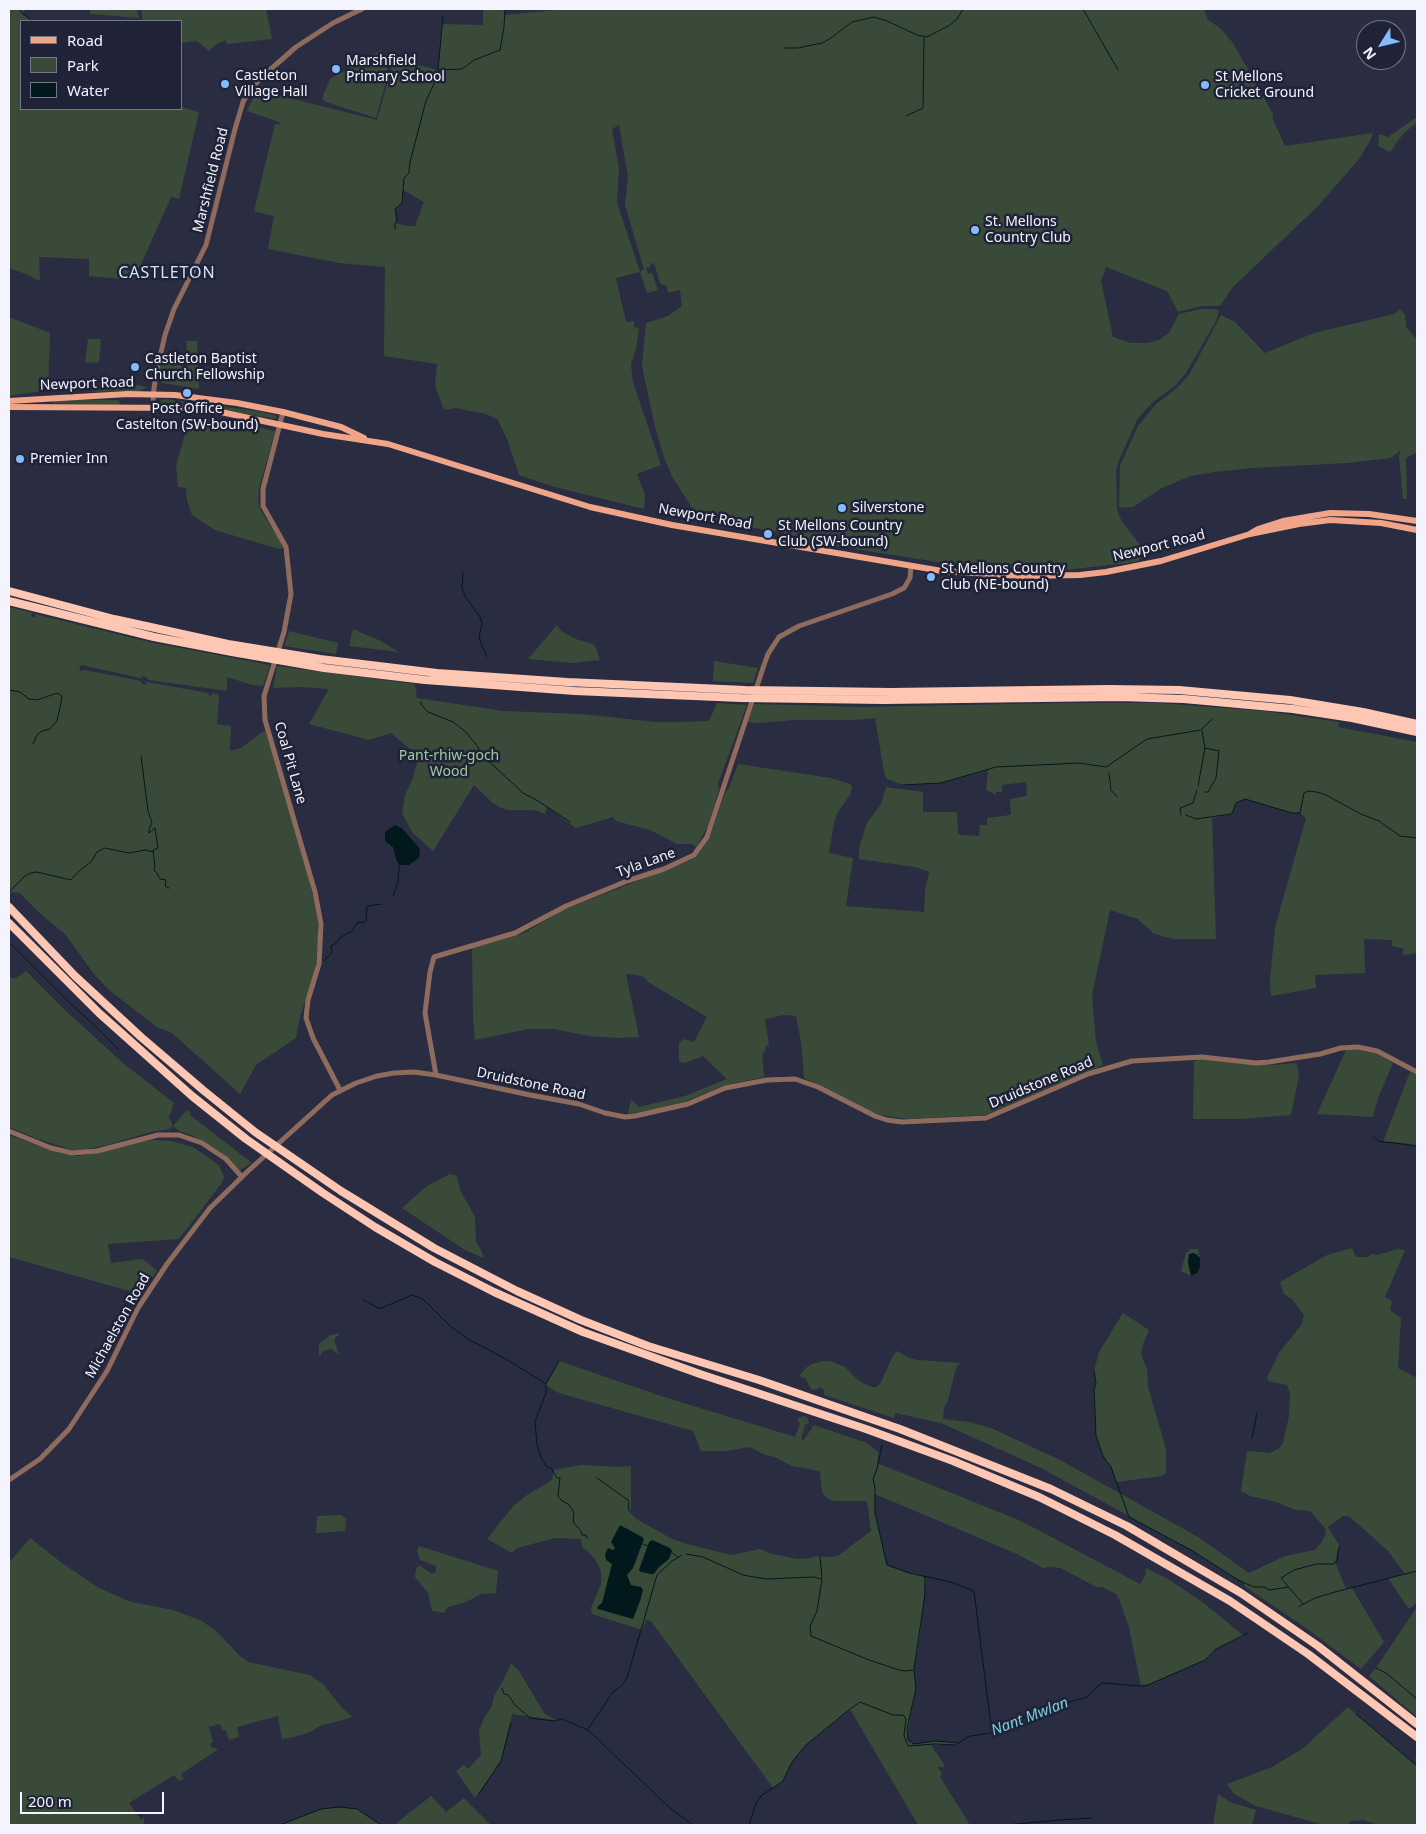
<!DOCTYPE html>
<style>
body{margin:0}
#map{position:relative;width:1426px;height:1834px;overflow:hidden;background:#2a2d41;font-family:"Noto Sans",sans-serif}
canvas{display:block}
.frame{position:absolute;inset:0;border:10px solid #f3f4fd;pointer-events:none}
.legend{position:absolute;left:20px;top:20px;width:162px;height:90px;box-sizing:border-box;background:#202337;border:1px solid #747786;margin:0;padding:6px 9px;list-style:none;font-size:15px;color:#f3f4fd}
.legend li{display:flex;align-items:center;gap:10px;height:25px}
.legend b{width:25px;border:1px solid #747786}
.north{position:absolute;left:1356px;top:20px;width:50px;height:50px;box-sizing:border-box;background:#202337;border:1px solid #747786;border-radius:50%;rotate:234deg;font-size:14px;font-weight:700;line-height:20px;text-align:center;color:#f3f4fd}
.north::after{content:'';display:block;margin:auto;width:18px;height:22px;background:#83bcfb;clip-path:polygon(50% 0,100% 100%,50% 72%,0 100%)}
.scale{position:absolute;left:20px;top:1792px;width:144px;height:22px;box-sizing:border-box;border:2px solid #f3f4fd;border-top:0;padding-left:6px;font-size:15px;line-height:18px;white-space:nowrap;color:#f3f4fd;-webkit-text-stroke:4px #202337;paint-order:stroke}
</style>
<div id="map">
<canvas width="1426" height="1834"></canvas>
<div class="frame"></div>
<ul class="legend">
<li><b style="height:6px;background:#f0a589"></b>Road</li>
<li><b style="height:14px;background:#394b38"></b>Park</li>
<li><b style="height:14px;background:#01191d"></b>Water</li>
</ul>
<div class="north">N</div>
<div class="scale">200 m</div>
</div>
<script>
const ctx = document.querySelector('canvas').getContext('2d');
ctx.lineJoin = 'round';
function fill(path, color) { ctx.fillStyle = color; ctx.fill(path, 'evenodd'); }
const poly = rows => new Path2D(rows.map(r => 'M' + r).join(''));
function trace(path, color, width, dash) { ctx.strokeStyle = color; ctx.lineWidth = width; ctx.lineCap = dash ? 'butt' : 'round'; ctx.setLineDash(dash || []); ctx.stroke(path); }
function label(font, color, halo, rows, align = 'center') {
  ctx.font = font + ' "Noto Sans",sans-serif'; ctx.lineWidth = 5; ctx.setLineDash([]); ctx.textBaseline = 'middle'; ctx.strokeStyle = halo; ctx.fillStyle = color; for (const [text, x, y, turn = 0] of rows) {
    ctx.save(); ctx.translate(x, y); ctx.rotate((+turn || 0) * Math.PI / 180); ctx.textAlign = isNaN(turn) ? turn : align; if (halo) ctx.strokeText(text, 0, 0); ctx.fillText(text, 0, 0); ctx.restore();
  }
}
fill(poly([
 [9,9,26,9,22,14,32,21,21,21,21,109,181,109,181,107,199,112,179,199,171,197,134,280,89,276,89,259,39,257,40,281,26,274,9,268],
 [90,9,137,9,139,18,90,14],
 [141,9,266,9,272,39,227,44,226,40,217,44,209,51,197,41,181,43,181,21,143,21],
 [483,9,505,9,505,15,568,9,1204,9,1208,20,1220,28,1233,43,1273,114,1273,120,1285,146,1373,133,1370,141,1359,159,1318,206,1233,287,1220,306,1201,306,1178,312,1167,291,1106,267,1101,281,1113,337,1131,343,1148,343,1159,340,1169,333,1179,314,1201,309,1216,309,1219,311,1216,321,1186,373,1175,386,1154,401,1138,418,1119,460,1116,471,1117,510,1122,522,1142,547,1143,553,1139,560,1136,562,1056,571,938,562,822,544,781,533,698,517,673,478,665,460,655,427,642,366,646,323,668,316,682,306,680,290,668,293,666,285,663,285,660,283,654,263,650,264,650,267,646,268,648,274,652,273,658,290,647,293,640,272,616,278,626,322,634,321,634,327,639,328,636,349,631,364,633,382,661,465,637,474,645,495,644,509,555,487,519,475,507,439,498,420,486,414,456,408,444,410,435,385,437,364,384,356,385,267,339,263,268,249,274,216,254,211,275,124,280,125,279,122,247,111,256,92,262,86,277,95,377,120,394,59,438,70,442,24,483,25],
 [619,125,628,177,625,205,644,269,640,272,617,203,619,168,612,129],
 [403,190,424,202,415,226,406,226,395,223,397,220,395,210,402,203],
 [381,50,389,63,387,65,388,75,376,118,326,102,322,98,330,79],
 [1417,117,1417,122,1403,134,1390,152,1378,146,1379,134,1388,137],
 [1400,309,1405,315,1406,327,1417,340,1417,452,1406,458,1407,499,1403,499,1399,455,1401,450,1391,458,1347,463,1252,468,1214,472,1190,476,1162,488,1133,507,1122,508,1119,506,1120,466,1138,426,1156,404,1177,388,1189,375,1221,315,1235,322,1265,353,1314,333,1394,314],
 [9,317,50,333,48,390,9,396],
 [88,339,101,339,99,362,85,363],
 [186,341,197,341,199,389,162,383,158,379,161,362,187,366],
 [137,385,147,387,140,391,88,392],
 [55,399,118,400,121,404,119,406,54,403,52,401],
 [165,399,257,411,275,415,277,417,275,419,214,408,160,403,161,400],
 [190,417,227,420,275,431,259,489,258,501,261,511,280,540,283,548,279,549,215,530,192,515,187,500,186,488,178,487,176,465],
 [9,607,33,613,31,616,35,618,35,614,149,642,270,665,263,686,252,685,227,677,227,691,149,680,146,677,142,676,141,678,81,665,79,671,85,670,141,681,142,684,145,685,147,682,208,693,209,695,211,696,213,693,217,694,219,695,217,724,231,726,230,751,241,748,265,730,303,854,313,896,318,924,318,944,315,972,300,1016,296,1038,256,1065,240,1094,172,1033,157,1027,109,990,94,974,65,934,43,916,20,893,12,892,9,888],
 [557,625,561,631,576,639,593,644,596,648,600,660,572,663,528,659],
 [353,629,381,641,399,652,349,646],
 [289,631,338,643,336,654,284,646],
 [714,661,758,668,753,683,713,681],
 [277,666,415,684,417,698,503,711,581,714,656,722,681,722,709,721,717,703,747,705,718,784,719,789,709,824,696,848,693,844,677,844,650,830,616,821,613,817,576,828,547,807,545,814,534,810,508,810,501,808,494,804,474,785,433,851,412,832,402,813,405,795,412,780,417,763,416,756,410,749,391,733,369,740,309,724,329,689,302,687,273,688],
 [1066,703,1157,703,1264,711,1339,722,1338,727,1417,742,1417,953,1402,955,1404,949,1392,946,1392,940,1364,939,1365,973,1315,975,1316,988,1271,996,1270,979,1275,927,1306,818,1300,813,1292,813,1245,799,1236,803,1233,811,1231,814,1212,818,1216,939,1175,939,1165,937,1153,933,1138,919,1110,910,1092,995,1096,1042,1103,1065,985,1115,906,1119,882,1115,869,1111,804,1078,801,1042,796,1016,784,1015,765,1019,769,1045,766,1046,765,1050,762,1055,764,1077,725,1085,687,1101,661,1109,628,1114,631,1100,639,1107,685,1096,727,1079,703,1056,685,1063,679,1062,679,1043,684,1039,694,1042,707,1017,648,982,644,977,632,974,626,974,639,1037,617,1038,589,1036,553,1029,528,1029,475,1040,473,1018,472,948,524,933,563,910,691,860,697,856,711,834,725,793,729,788,738,764,831,778,850,784,852,787,851,793,838,812,834,823,829,853,853,858,846,906,924,912,925,891,929,872,915,867,859,859,859,848,867,823,881,804,886,787,923,792,923,812,957,812,958,834,962,835,979,836,980,825,987,825,987,818,1011,815,1010,799,1027,796,1026,782,1002,785,1002,792,996,792,996,795,986,790,988,770,941,783,903,785,887,779,884,772,875,718,854,720,794,720,759,723,748,722,754,704,862,707],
 [26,971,68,1013,123,1063,174,1103,169,1117,173,1126,187,1110,191,1113,190,1115,252,1163,240,1170,224,1155,212,1147,191,1135,179,1131,173,1126,169,1129,151,1132,107,1145,76,1151,38,1139,9,1127,9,978,16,978],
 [1346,1050,1358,1050,1375,1053,1393,1063,1378,1098,1373,1117,1317,1114],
 [1201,1059,1272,1065,1297,1063,1299,1076,1291,1115,1241,1119,1193,1119,1194,1061],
 [1410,1072,1417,1075,1417,1146,1405,1143,1383,1142],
 [9,1135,59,1153,77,1156,92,1154,142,1141,154,1140,171,1141,193,1147,219,1165,224,1177,221,1184,179,1239,108,1244,111,1263,143,1259,157,1271,140,1294,9,1257],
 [450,1174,457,1176,460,1190,475,1217,476,1242,481,1250,484,1258,465,1250,402,1208,427,1186],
 [1352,1248,1356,1257,1368,1257,1372,1254,1378,1255,1397,1249,1405,1250,1385,1297,1392,1301,1390,1310,1401,1318,1398,1368,1417,1378,1417,1601,1413,1607,1408,1608,1388,1578,1405,1574,1388,1551,1349,1516,1343,1516,1328,1527,1339,1545,1335,1562,1346,1589,1352,1588,1384,1642,1361,1669,1306,1628,1244,1586,1245,1583,1228,1574,1191,1550,1041,1468,941,1423,895,1413,894,1418,824,1395,824,1390,821,1387,815,1390,811,1389,805,1378,799,1376,807,1367,812,1364,823,1361,833,1362,845,1367,857,1379,864,1384,872,1387,876,1387,880,1384,893,1356,897,1351,909,1358,917,1360,960,1363,956,1368,948,1400,944,1408,943,1419,969,1422,991,1428,1060,1460,1198,1537,1249,1573,1285,1556,1315,1550,1322,1542,1326,1533,1325,1528,1310,1511,1296,1510,1276,1502,1250,1496,1241,1491,1247,1451,1269,1453,1278,1449,1283,1443,1289,1416,1290,1393,1287,1385,1269,1381,1267,1378,1279,1353,1302,1324,1304,1315,1292,1299,1284,1294,1280,1282,1327,1255],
 [1191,1249,1198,1249,1200,1258,1197,1253,1188,1262,1191,1276,1181,1271,1186,1253],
 [1123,1313,1149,1330,1143,1344,1141,1354,1147,1369,1148,1387,1166,1449,1166,1473,1162,1476,1117,1482,1111,1467,1103,1456,1096,1436,1094,1389,1096,1384,1094,1371,1099,1352],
 [340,1333,334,1340,339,1355,331,1349,323,1351,320,1356,319,1355,319,1345,322,1341,331,1335],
 [559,1361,664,1397,795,1437,800,1424,797,1419,803,1416,807,1417,809,1423,805,1425,801,1439,804,1440,814,1425,867,1443,879,1453,877,1463,1021,1521,1140,1584,1145,1576,1146,1568,1168,1579,1201,1601,1244,1636,1216,1649,1205,1660,1148,1685,1141,1686,1129,1627,1119,1599,1116,1594,1102,1587,1096,1587,1061,1568,1050,1567,1043,1568,1017,1554,875,1494,875,1513,887,1565,909,1573,915,1573,926,1578,920,1635,914,1670,916,1688,907,1736,908,1740,914,1744,935,1741,959,1743,955,1745,931,1745,945,1766,942,1768,940,1766,938,1767,942,1774,940,1777,970,1825,918,1825,850,1709,806,1745,792,1762,783,1781,773,1788,651,1621,646,1620,642,1630,592,1614,591,1608,601,1584,601,1572,597,1562,588,1551,582,1547,581,1539,555,1538,517,1548,512,1553,487,1539,514,1505,527,1495,552,1480,554,1470,582,1465,618,1467,631,1466,631,1508,628,1511,638,1520,672,1539,687,1544,731,1555,760,1549,772,1554,797,1559,812,1558,816,1556,832,1557,839,1555,871,1531,867,1501,834,1501,827,1498,822,1492,820,1472,814,1470,792,1466,775,1457,765,1455,750,1447,726,1451,701,1451,693,1431,559,1393,547,1386,546,1384],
 [341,1515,346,1518,345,1531,316,1533,317,1516],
 [30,1538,62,1563,99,1588,131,1602,173,1610,200,1620,215,1630,240,1656,248,1662,310,1675,323,1684,341,1707,353,1717,320,1726,310,1732,294,1737,282,1739,278,1716,237,1727,239,1737,229,1740,226,1730,223,1731,220,1724,209,1727,213,1742,210,1743,212,1748,217,1748,217,1750,181,1774,184,1779,179,1781,174,1775,129,1803,141,1820,144,1817,144,1825,9,1825,9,1563],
 [419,1546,498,1571,496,1593,481,1594,466,1602,448,1607,444,1613,432,1611,428,1593,415,1577,416,1569,419,1565,432,1574,436,1572,436,1566,420,1560,417,1550],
 [1417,1607,1417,1717,1369,1676,1376,1668],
 [511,1663,519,1671,544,1713,556,1720,512,1714,501,1761,475,1798,456,1771,464,1765,468,1769,481,1755,479,1731,484,1718,492,1706,494,1696,504,1679],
 [1348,1707,1417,1766,1417,1825,1378,1825,1364,1820,1351,1821,1347,1825,1324,1825,1256,1806,1234,1794,1227,1784,1272,1767,1302,1749],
 [1218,1794,1230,1802,1256,1810,1252,1825,1213,1825],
 [431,1796,446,1812,464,1798,491,1825,394,1825],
 [339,1807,357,1809,381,1825,280,1825,321,1809]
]), '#394b38');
fill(poly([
 [395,825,402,828,420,849,419,858,409,865,400,865,397,862,393,847,385,841,385,832],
 [1194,1253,1200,1258,1200,1267,1197,1273,1191,1276,1188,1262,1189,1254],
 [620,1525,642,1537,644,1539,633,1568,627,1575,631,1585,641,1587,643,1590,640,1601,633,1619,598,1609,597,1607,602,1603,612,1564,606,1560,605,1554,608,1548,613,1550,615,1548,611,1542],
 [652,1540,670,1548,672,1551,669,1559,658,1568,654,1574,651,1574,641,1572,639,1570,649,1542]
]), '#01191d');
trace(poly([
 [18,9,32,21],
 [1083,9,1118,70],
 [443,17,438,70,462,69,474,60,500,50,504,27,505,9],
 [784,48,798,48,822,43,831,38,852,22,874,17,887,21,917,35,927,37,950,25,957,19,963,9],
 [906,116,923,108,924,38],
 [395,229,395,223,397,220,395,209,402,203,404,178,409,173,410,162,426,101,433,86,437,74],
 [463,573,462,588,465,596,480,617,482,623,479,638,487,657],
 [9,690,20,692,29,699,37,700,57,693,61,695,62,698,57,721,50,729,42,731,37,735,33,744],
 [421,702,421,704,428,712,453,722,466,732,478,747,480,753,523,793,538,801,570,822],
 [141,756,148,811,152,823,149,829,149,833,155,828,158,848,153,850,155,866,154,870,157,873,160,879,166,880,165,886,169,888],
 [1109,773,1111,790,1117,797],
 [903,785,941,783,996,767,1079,763,1106,767,1147,739,1201,730,1212,719],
 [1198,786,1205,748,1202,731],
 [1205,792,1208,792,1216,778,1219,751,1205,748],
 [1181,815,1180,808,1193,803,1197,790],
 [1186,815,1196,819,1231,814,1233,811,1236,803,1245,799,1292,813,1300,813,1304,793,1308,791,1316,792,1324,794,1361,814,1379,821,1400,836,1417,838],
 [11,890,25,876,31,873,37,872,71,880,79,871,91,862,97,852,105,848,129,853,145,850,153,852],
 [393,896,399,879,398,875,400,865],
 [9,942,70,1003,93,1024,119,1050],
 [324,961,332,952,331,946,336,943,341,937,352,931,358,922,364,923,366,921,367,906,382,904],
 [1373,1136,1378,1141,1417,1146],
 [362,1299,378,1308,382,1308,412,1295,423,1299,450,1326,468,1339,506,1359,546,1384,559,1361],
 [1094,1371,1096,1384,1094,1389,1096,1436,1103,1456,1111,1467,1129,1517,1191,1550,1240,1581,1254,1587,1264,1587,1269,1590,1288,1587],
 [546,1385,546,1393,535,1421,537,1445,542,1459,547,1467,551,1468,557,1478,560,1478,558,1496,561,1500,568,1504,572,1509,574,1514,573,1520,574,1523,581,1531,582,1535,586,1535,587,1538],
 [1252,1438,1257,1413],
 [882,1445,877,1469,873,1479,875,1488,875,1513,887,1565,909,1573,951,1582,974,1591,992,1733],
 [597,1478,628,1500,629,1503,628,1510],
 [643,1544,648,1546],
 [672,1553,679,1558],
 [686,1554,703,1557,743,1575,766,1579,813,1577,822,1579,817,1611,810,1626,811,1636,869,1660,899,1670,905,1671,914,1670,916,1688,907,1729,908,1740,914,1744,935,1741,958,1743],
 [820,1556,822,1578],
 [1303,1604,1281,1578,1294,1570,1316,1564,1333,1564,1337,1561,1339,1547],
 [1298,1607,1315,1598,1335,1592,1417,1571],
 [1376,1668,1386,1673,1417,1699],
 [914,1669,925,1594,925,1577],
 [502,1688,504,1694,508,1695,515,1705,530,1718,554,1721,562,1719,588,1730,670,1808,693,1825],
 [1356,1714,1417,1766],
 [588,1729,613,1692,622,1685,627,1678,657,1575,672,1561,682,1555],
 [479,1794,501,1761,511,1723],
 [280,1825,321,1809,339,1807,357,1809,381,1825],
 [749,1825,756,1803,761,1796,783,1781,792,1762,806,1745,850,1709,860,1702,893,1715,903,1715,906,1719,904,1736,908,1746,935,1744,955,1745,970,1736,998,1732,1020,1719,1042,1710,1087,1697,1098,1686,1102,1683,1141,1686,1148,1685,1205,1660,1216,1649,1248,1633],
 [1006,1825,1059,1820,1092,1818]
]), '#01191d', 1);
trace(poly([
 [154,407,153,396,156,374,165,335,174,309,206,245,235,129,243,102,249,91,263,76,296,47,333,23,362,9],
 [283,412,263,489,263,506,286,547,291,594,284,632,264,696,265,720,315,892,321,924,319,964,308,1000,306,1018,313,1038,340,1090],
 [436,1075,425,1013,430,972,434,957,515,933,566,906,627,881,664,869,694,855,707,837,764,665,768,654,779,637,799,626,892,594,904,588,910,578,911,566],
 [9,1131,51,1148,72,1153,97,1151,158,1135,179,1135,202,1143,226,1159,242,1177],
 [9,1480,40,1459,69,1429,107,1371,138,1308,167,1264,210,1208,247,1172,332,1095,356,1083,377,1076,394,1073,414,1072,436,1075,530,1095,579,1104,605,1113,625,1117,635,1116,688,1104,725,1088,767,1080,795,1079,818,1087,875,1116,887,1120,902,1122,986,1118,1088,1074,1132,1061,1202,1057,1256,1063,1269,1062,1320,1054,1341,1048,1358,1047,1377,1051,1417,1072]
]), '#8f6b5d', 5);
trace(poly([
 [9,401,128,394,175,395,237,403,283,412,341,427,364,438],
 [9,407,188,408,221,412,323,434,388,444,590,507,672,525,942,571,1022,576,1080,575,1106,572,1161,561,1250,534,1299,524,1330,520,1381,523,1417,530],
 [1251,533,1258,529,1283,521,1330,513,1369,514,1417,521]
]), '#f0a589', 6);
trace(poly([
 [9,591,114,619,228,644,320,659,437,673,567,682,745,690,891,692,1110,689,1179,690,1290,700,1363,712,1417,724],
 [9,601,154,637,232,652,324,668,425,680,575,691,741,698,884,700,1119,697,1184,699,1293,709,1352,718,1417,732],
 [9,907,75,976,141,1037,203,1090,255,1132,341,1191,434,1248,517,1291,581,1320,648,1346,759,1380,900,1429,1051,1489,1127,1526,1241,1593,1318,1646,1417,1724],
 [9,923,99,1013,192,1096,246,1139,323,1193,375,1227,435,1262,494,1292,583,1332,700,1374,866,1429,953,1461,1039,1497,1115,1535,1230,1601,1308,1654,1417,1737]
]), '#fec7b3', 8);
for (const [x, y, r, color] of [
 [336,69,5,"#83bcfb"],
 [225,84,5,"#83bcfb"],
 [1205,85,5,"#83bcfb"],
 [975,230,5,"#83bcfb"],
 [135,367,5,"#83bcfb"],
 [187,393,5,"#83bcfb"],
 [20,459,5,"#83bcfb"],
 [842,508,5,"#83bcfb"],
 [768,534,5,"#83bcfb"],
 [931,577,5,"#83bcfb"]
]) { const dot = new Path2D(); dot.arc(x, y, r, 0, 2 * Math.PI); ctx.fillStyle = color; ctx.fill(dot); trace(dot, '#202337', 2); }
label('14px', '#f3f4fd', '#202337', [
 ["Marshfield",346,61],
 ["Primary School",346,77],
 ["Castleton",235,76],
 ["Village Hall",235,92],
 ["St Mellons",1215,77],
 ["Cricket Ground",1215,93],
 ["St. Mellons",985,222],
 ["Country Club",985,238],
 ["Castleton Baptist",145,359],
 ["Church Fellowship",145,375],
 ["Post Office",187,409,"center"],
 ["Castelton (SW-bound)",187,425,"center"],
 ["Premier Inn",30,459],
 ["Silverstone",852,508],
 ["St Mellons Country",778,526],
 ["Club (SW-bound)",778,542],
 ["St Mellons Country",941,569],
 ["Club (NE-bound)",941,585]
], 'left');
label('14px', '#f3f4fd', '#202337', [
 ["Marshfield Road",211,180,-76],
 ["Newport Road",87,384,-2],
 ["Newport Road",705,517,10],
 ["Newport Road",1159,546,-14],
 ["Coal Pit Lane",290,763,74],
 ["Tyla Lane",646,863,-20],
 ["Druidstone Road",1041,1083,-23],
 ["Druidstone Road",531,1084,12],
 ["Michaelston Road",118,1326,-61]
]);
label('14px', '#9ecd9b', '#202337', [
 ["Pant-rhiw-goch",449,756],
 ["Wood",449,772]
]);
label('italic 15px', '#7bcfde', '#202337', [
 ["Nant Mwlan",1030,1717,-21]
]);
ctx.letterSpacing = '1px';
label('16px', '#cfe4fd', '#202337', [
 ["CASTLETON",167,273]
]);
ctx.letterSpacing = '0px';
</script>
